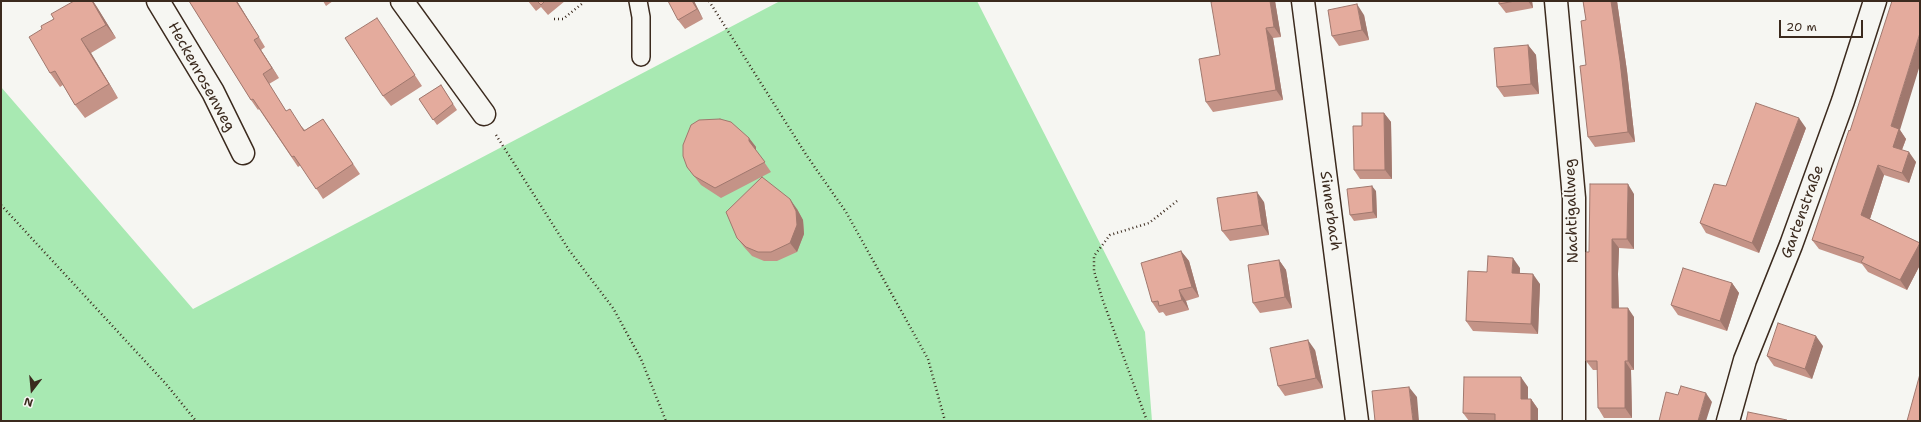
<!DOCTYPE html>
<meta charset="utf-8">
<style>
body{margin:0}
#map{position:relative;width:1921px;height:422px;overflow:hidden;background:#f6f6f2;font-family:"Shantell Sans",sans-serif}
canvas{display:block}
.frame{position:absolute;inset:0;border:2px solid #3b2a1e;pointer-events:none}
.north{position:absolute;left:12px;top:370px;width:40px;height:40px;-webkit-text-stroke:3px #f6f6f2;paint-order:stroke;rotate:196deg;font-size:11px;font-weight:700;line-height:16px;text-align:center;color:#3b2a1e}
.north::after{content:'';display:block;margin:auto;width:14px;height:18px;background:#3b2a1e;clip-path:polygon(50% 0,100% 100%,50% 72%,0 100%)}
.scale{position:absolute;left:1779px;top:20px;width:84px;height:18px;box-sizing:border-box;border:2px solid #3b2a1e;border-top:0;padding-left:5px;font-size:12px;line-height:14px;white-space:nowrap;color:#3b2a1e;-webkit-text-stroke:3px #f6f6f2;paint-order:stroke}
</style>
<div id="map">
<canvas width="1921" height="422"></canvas>
<div class="frame"></div>
<div class="north">N</div>
<div class="scale">20 m</div>
</div>
<script>
const ctx = document.querySelector('canvas').getContext('2d');
ctx.lineJoin = 'round';
function fill(path, color) { ctx.fillStyle = color; ctx.fill(path, 'evenodd'); }
const poly = rows => new Path2D(rows.map(r => 'M' + r).join(''));
function trace(path, color, width, dash) { ctx.strokeStyle = color; ctx.lineWidth = width; ctx.lineCap = dash ? 'butt' : 'round'; ctx.setLineDash(dash || []); ctx.stroke(path); }
function label(font, color, halo, rows, align = 'center') {
  ctx.font = font + ' "Shantell Sans",sans-serif'; ctx.lineWidth = 4; ctx.setLineDash([]); ctx.textBaseline = 'middle'; ctx.strokeStyle = halo; ctx.fillStyle = color; for (const [text, x, y, turn = 0] of rows) {
    ctx.save(); ctx.translate(x, y); ctx.rotate((+turn || 0) * Math.PI / 180); ctx.textAlign = isNaN(turn) ? turn : align; if (halo) ctx.strokeText(text, 0, 0); ctx.fillText(text, 0, 0); ctx.restore();
  }
}
fill(poly([
 [780,1,977,1,1145,332,1152,421,1,421,1,87,193,309]
]), '#a8e9b2');
const service = poly([
 [638,1,641,17,641,57]
]);
const minor = poly([
 [158,1,213,92,243,153],
 [402,1,484,114],
 [1303,1,1357,421],
 [1556,1,1574,198,1574,421],
 [1728,421,1745,360,1791,245,1843,101,1875,1]
]);
trace(service, '#3b2a1e', 20);
trace(minor, '#3b2a1e', 25);
trace(poly([
 [709,1,807,156,846,212,899,307,928,359,945,421],
 [554,19,563,19,583,3],
 [496,135,569,250,613,308,641,359,666,421],
 [1,205,166,384,196,421],
 [1147,421,1102,298,1094,271,1094,256,1110,235,1149,223,1177,201]
]), '#3b2a1e', 2.5, [1, 3]);
trace(service, '#f6f6f2', 17);
trace(minor, '#f6f6f2', 22);
fill(poly([
 [74,1,93,1,116,38,91,53,118,98,85,118,75,105,63,85,60,87,50,73,42,29],
 [189,1,237,1,265,47,261,50,279,78,269,84,286,111,305,130,323,119,360,174,323,199,301,165,298,167,259,109,258,110,251,100],
 [323,1,333,1,326,6],
 [528,1,565,1,548,15,541,7,536,11],
 [694,1,703,19,685,29,678,20],
 [1215,1,1275,1,1281,37,1273,38,1283,100,1213,112,1206,102,1220,55],
 [1499,1,1532,1,1533,8,1506,13,1499,4],
 [1583,1,1617,1,1627,71,1635,142,1595,147,1588,137,1586,20],
 [1364,15,1369,40,1339,46,1332,36],
 [384,28,422,86,391,106,383,96],
 [1528,45,1536,55,1539,94,1504,97,1497,87],
 [441,85,457,110,437,125,419,99],
 [1384,113,1391,122,1392,179,1360,179,1354,170,1362,126],
 [1806,128,1759,253,1706,233,1700,223,1726,186],
 [1900,130,1906,139,1902,150,1916,162,1909,183,1884,175,1870,219,1920,243,1920,265,1907,290,1868,272,1862,264,1819,249,1812,240,1850,131],
 [749,138,756,147,756,150,771,172,721,198,701,185,687,167],
 [1376,191,1377,218,1354,221,1350,215],
 [1634,194,1634,249,1619,248,1618,274,1619,308,1634,317,1634,370,1631,370,1632,418,1604,418,1598,408,1598,370,1593,370,1586,361,1589,252],
 [1264,202,1269,235,1230,241,1222,231],
 [797,209,803,220,804,234,797,252,777,261,764,261,752,256,744,247,737,238],
 [1181,251,1189,261,1199,297,1186,301,1189,310,1166,316,1163,312,1159,313,1152,302],
 [1279,260,1286,270,1292,308,1260,313,1253,303],
 [1520,268,1520,273,1540,284,1538,334,1473,331,1466,321,1487,272],
 [1732,283,1739,293,1727,331,1678,315,1671,305],
 [1823,346,1812,379,1774,366,1767,356],
 [1315,350,1323,388,1285,396,1278,386],
 [1528,387,1528,399,1531,399,1538,409,1538,421,1469,421,1463,413]
]), '#c49387');
fill(poly([
 [92,1,93,1,97,7,116,38,106,25],
 [236,1,237,1,265,47,259,37],
 [692,1,694,1,703,19,697,9],
 [1270,1,1275,1,1281,37,1274,27],
 [1528,1,1532,1,1533,8],
 [1611,1,1617,1,1627,71,1635,142,1628,132],
 [1357,4,1364,15,1369,40,1362,30],
 [1266,28,1273,38,1283,100,1276,90],
 [1920,33,1920,65,1900,130,1906,139,1899,157,1893,147,1891,126],
 [81,39,91,53,118,98,109,84],
 [254,40,261,50,279,78,272,68],
 [1528,45,1536,55,1539,94,1531,84],
 [1384,113,1391,122,1392,179,1385,170],
 [1799,118,1806,128,1759,253,1752,243],
 [749,138,756,147,756,150,749,141],
 [1909,152,1916,162,1909,183,1902,173],
 [1878,165,1884,175,1868,225,1861,215],
 [1628,184,1634,194,1634,249,1627,239],
 [1372,186,1376,191,1377,218,1373,212],
 [1257,192,1264,202,1269,235,1262,225],
 [790,199,797,209,803,220,804,234,797,252,790,243],
 [1612,239,1619,248,1618,274,1619,317,1612,308],
 [1920,243,1920,265,1907,290,1900,280],
 [1181,251,1189,261,1199,297,1192,287],
 [1513,258,1520,268,1519,283,1512,273],
 [1279,260,1286,270,1292,308,1285,297],
 [1533,274,1540,284,1538,334,1531,324],
 [1732,283,1739,293,1727,331,1720,321],
 [1179,290,1186,301,1189,310,1182,300],
 [1628,308,1634,317,1634,370,1628,361],
 [1816,336,1823,346,1812,379,1805,369],
 [1308,340,1315,350,1323,388,1316,378],
 [1625,361,1631,370,1632,418,1625,408],
 [1521,377,1528,387,1528,409,1521,399],
 [1409,387,1417,397,1419,421,1413,421],
 [1706,393,1712,402,1706,421,1698,421],
 [1531,399,1538,409,1538,421,1531,421]
]), '#a0786e');
const building = poly([
 [74,1,92,1,106,25,81,39,109,84,75,105,55,71,50,73,29,37,42,29,41,26,54,19,51,14,74,1],
 [189,1,236,1,259,37,254,40,272,68,263,74,286,111,290,109,304,131,323,119,353,164,316,189,294,156,292,157,253,99,251,100,189,1],
 [537,1,545,1,541,5,537,1],
 [668,1,692,1,697,9,678,20,668,1],
 [1215,1,1270,1,1274,27,1266,28,1276,90,1206,102,1199,59,1220,55,1211,2,1215,1],
 [1499,1,1515,1,1499,4,1499,1],
 [1583,1,1611,1,1620,61,1628,132,1588,137,1580,66,1586,65,1581,21,1586,20,1583,1],
 [1892,1,1920,1,1920,33,1891,126,1899,129,1893,147,1909,152,1902,173,1878,165,1861,215,1920,243,1900,280,1861,262,1864,257,1812,240,1849,130,1850,131,1892,1],
 [1357,4,1362,30,1332,36,1328,10,1357,4],
 [377,18,415,75,383,96,345,38,377,18],
 [1528,45,1531,84,1497,87,1494,48,1528,45],
 [441,85,453,104,433,120,419,99,441,85],
 [1756,103,1799,118,1752,243,1700,223,1714,184,1726,186,1756,103],
 [1362,113,1384,113,1385,170,1354,170,1353,126,1362,126,1362,113],
 [720,119,731,122,749,138,749,141,765,162,715,188,694,176,687,167,683,156,683,145,691,125,699,120,720,119],
 [762,177,790,199,796,211,797,225,790,243,771,252,758,252,746,247,737,238,726,212,762,177],
 [1590,184,1628,184,1627,239,1612,239,1612,308,1628,308,1628,361,1625,361,1625,408,1598,408,1597,361,1586,361,1586,252,1589,252,1590,184],
 [1372,186,1373,212,1350,215,1347,189,1372,186],
 [1257,192,1262,225,1222,231,1217,198,1257,192],
 [1181,251,1192,287,1179,290,1182,300,1159,306,1158,301,1152,302,1141,263,1181,251],
 [1488,256,1513,258,1512,273,1533,274,1531,324,1466,321,1468,271,1487,272,1488,256],
 [1279,260,1285,297,1253,303,1248,265,1279,260],
 [1683,268,1732,283,1720,321,1671,305,1683,268],
 [1778,323,1816,336,1805,369,1767,356,1778,323],
 [1308,340,1316,378,1278,386,1270,348,1308,340],
 [1920,374,1920,421,1907,421,1920,374],
 [1464,377,1521,377,1521,399,1531,399,1531,421,1495,421,1495,414,1463,413,1464,377],
 [1681,386,1706,393,1698,421,1659,421,1666,392,1678,395,1681,386],
 [1409,387,1413,421,1375,421,1372,391,1409,387],
 [1748,412,1787,420,1787,421,1746,421,1748,412]
]);
fill(building, '#e4ab9d');
trace(building, '#a0786e', 1);
label('15px', '#3b2a1e', '#f6f6f2', [
 ["Heckenrosenweg",201,77,61],
 ["Sinnerbach",1330,211,82],
 ["Nachtigallweg",1572,211,-92],
 ["Gartenstraße",1803,212,-70]
]);
</script>
